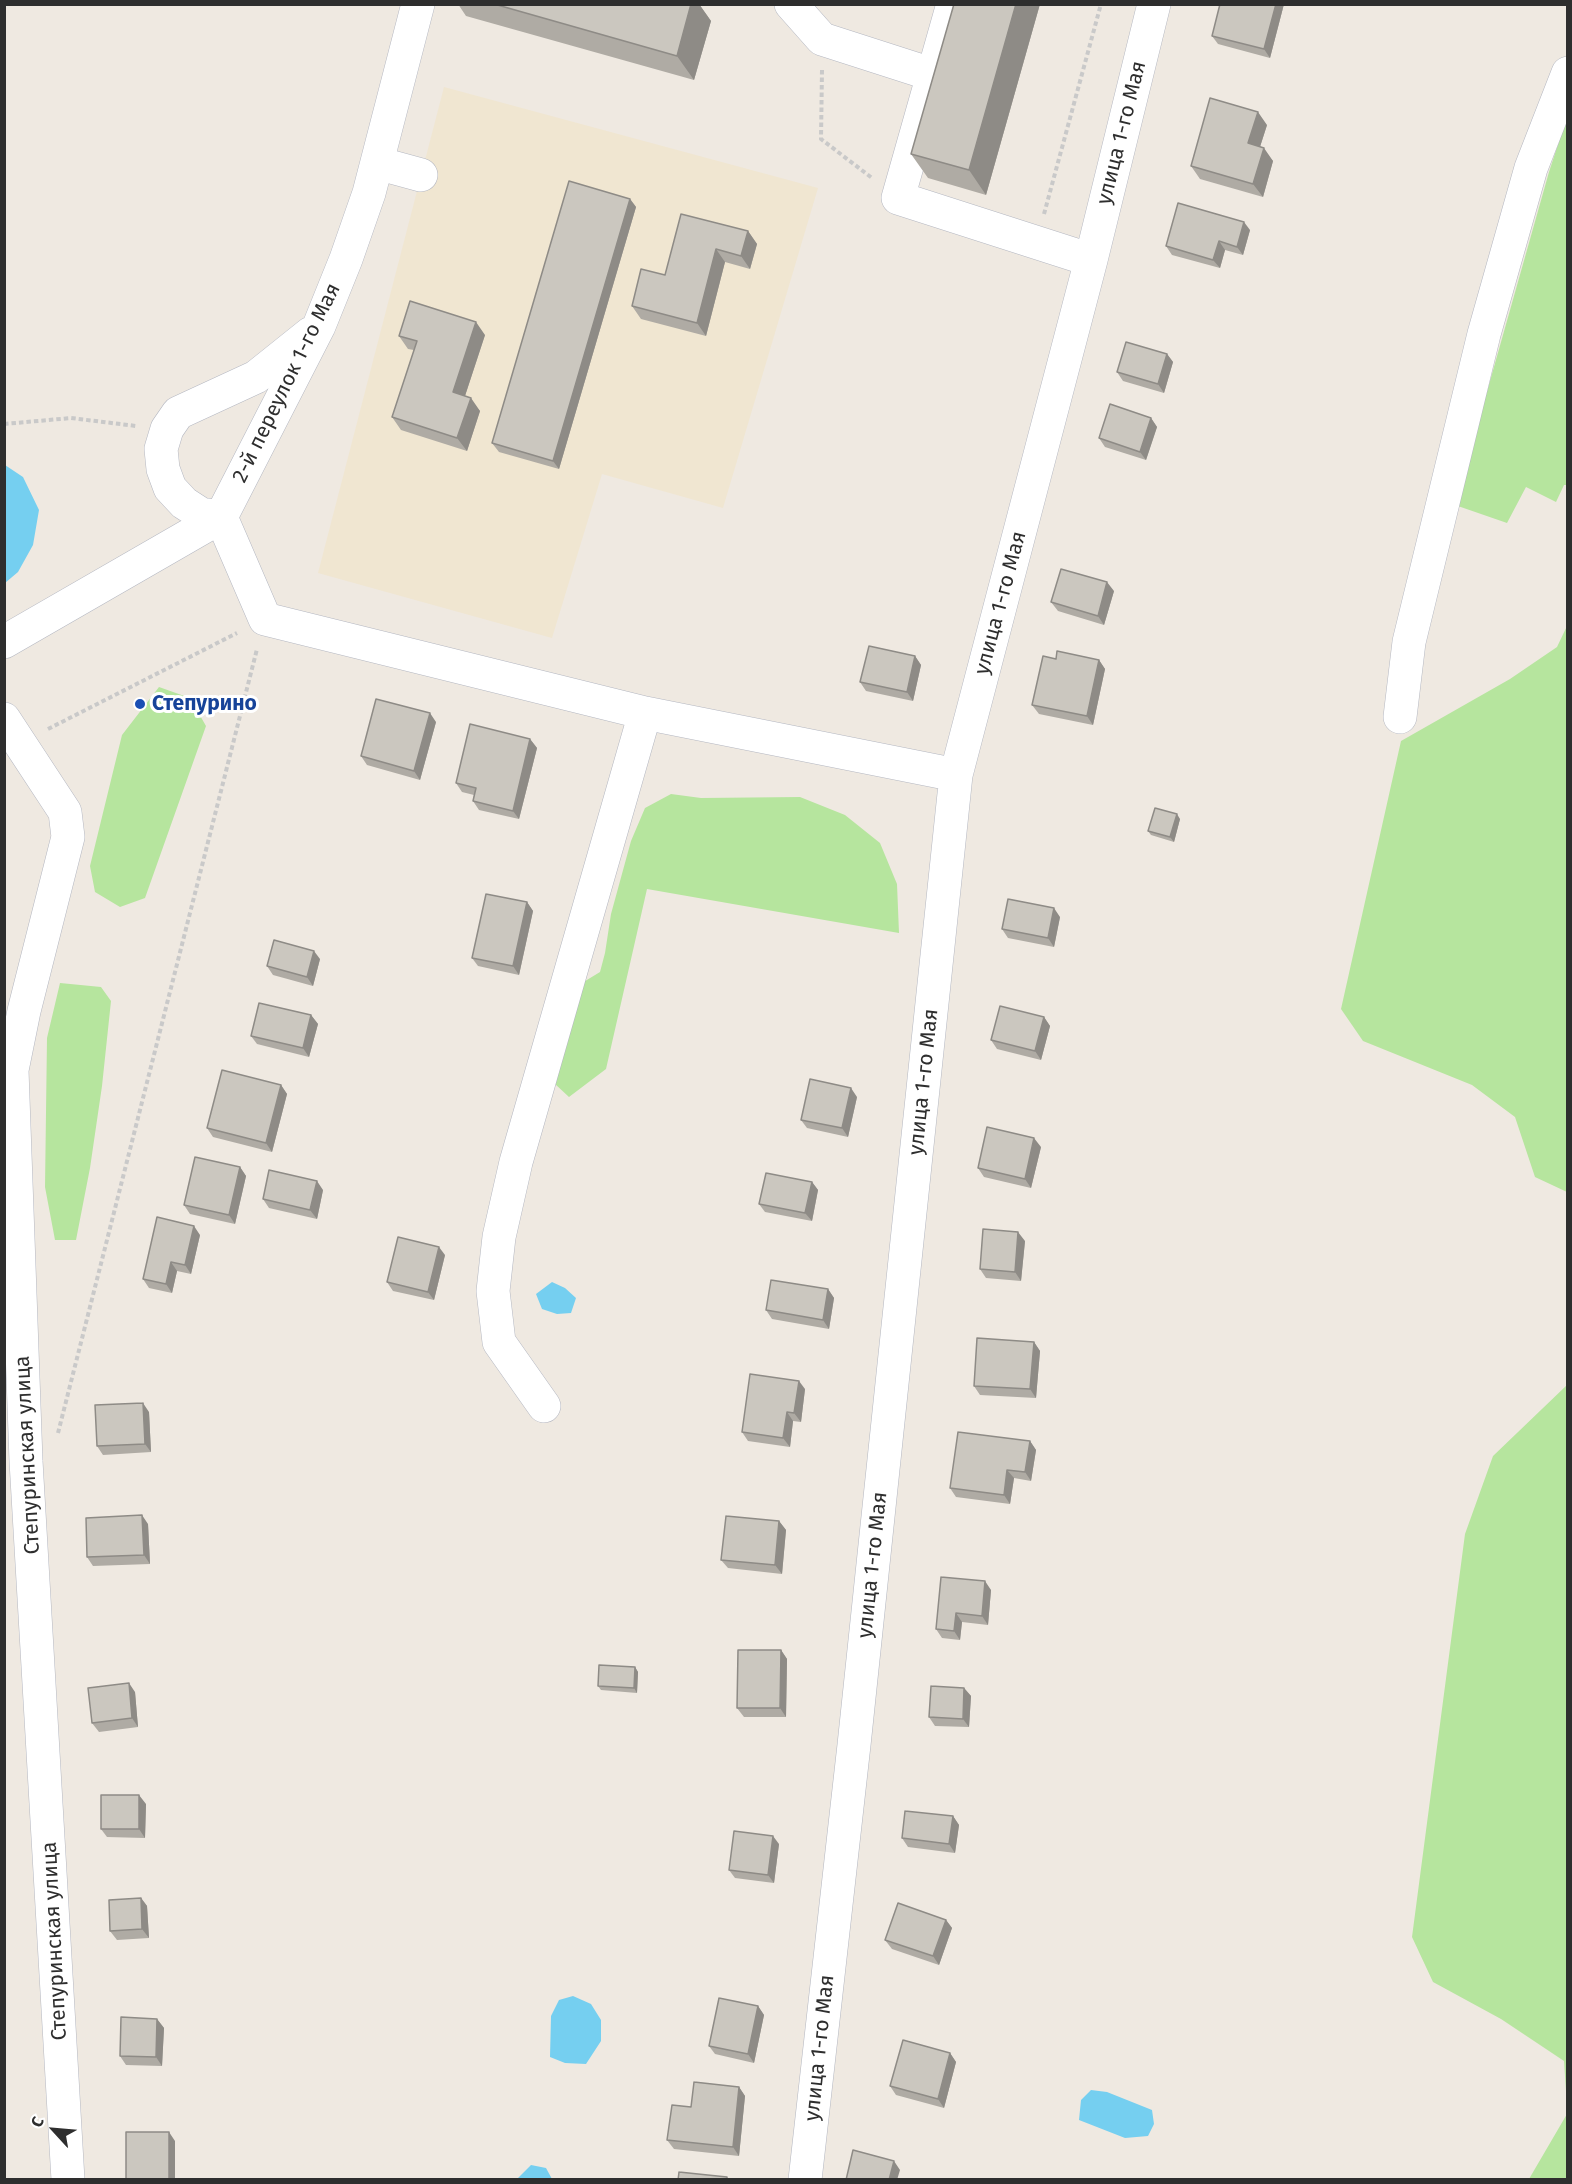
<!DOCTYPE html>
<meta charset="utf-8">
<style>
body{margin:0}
#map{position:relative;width:1572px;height:2184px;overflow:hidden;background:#efe9e1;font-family:"Fira Sans",sans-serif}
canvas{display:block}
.frame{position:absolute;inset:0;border:6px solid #2e2e2e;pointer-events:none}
.north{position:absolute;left:24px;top:2100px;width:60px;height:60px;-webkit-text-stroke:4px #fff;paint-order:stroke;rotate:296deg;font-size:16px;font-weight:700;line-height:24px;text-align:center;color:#2e2e2e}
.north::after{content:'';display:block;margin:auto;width:21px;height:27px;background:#2e2e2e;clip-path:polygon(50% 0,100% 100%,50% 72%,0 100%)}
</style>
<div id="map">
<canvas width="1572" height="2184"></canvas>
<div class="frame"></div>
<div class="north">С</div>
</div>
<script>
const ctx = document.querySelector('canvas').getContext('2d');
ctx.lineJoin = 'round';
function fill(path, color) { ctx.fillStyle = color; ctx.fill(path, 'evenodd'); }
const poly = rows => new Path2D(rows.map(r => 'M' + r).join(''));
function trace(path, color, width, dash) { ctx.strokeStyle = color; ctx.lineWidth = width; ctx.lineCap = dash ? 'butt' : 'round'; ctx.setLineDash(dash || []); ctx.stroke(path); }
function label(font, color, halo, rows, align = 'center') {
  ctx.font = font + ' "Fira Sans",sans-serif'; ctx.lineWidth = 6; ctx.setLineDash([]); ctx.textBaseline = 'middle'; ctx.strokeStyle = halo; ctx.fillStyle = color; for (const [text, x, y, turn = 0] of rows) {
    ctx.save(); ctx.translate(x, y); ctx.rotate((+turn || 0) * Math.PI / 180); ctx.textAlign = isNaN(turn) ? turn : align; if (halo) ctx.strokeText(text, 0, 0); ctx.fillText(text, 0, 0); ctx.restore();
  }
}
fill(poly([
 [444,87,818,188,723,508,602,474,552,638,318,573]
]), '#f0e6d1');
fill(poly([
 [1567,117,1567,485,1564,485,1556,502,1526,487,1507,523,1455,505,1549,172],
 [1567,626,1567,1192,1535,1177,1515,1117,1472,1085,1363,1041,1341,1009,1401,741,1510,679,1557,647],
 [159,687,190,698,206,726,145,898,120,907,95,892,90,866,122,735],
 [671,794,701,798,800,797,845,815,880,843,897,884,899,933,647,889,606,1069,569,1097,555,1084,577,986,600,972,605,953,611,914,631,841,645,808],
 [60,983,101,987,111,1001,102,1086,90,1168,76,1240,55,1240,45,1187,47,1038],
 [1567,1385,1567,2106,1564,2061,1501,2019,1433,1982,1412,1937,1465,1534,1493,1456],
 [1567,2114,1567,2179,1529,2179]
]), '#b6e59e');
fill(poly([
 [5,465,23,477,39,510,33,545,18,572,5,583],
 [552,1282,565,1288,576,1298,571,1313,557,1314,542,1309,536,1294],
 [573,1996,591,2004,601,2020,601,2041,586,2064,565,2063,550,2057,551,2016,559,2000],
 [1091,2090,1107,2092,1152,2110,1154,2124,1148,2136,1125,2138,1079,2120,1081,2100],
 [531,2165,546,2168,552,2179,517,2179]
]), '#75cff0');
const minor = poly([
 [791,4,822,39,934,75],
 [953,4,898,198,1091,260],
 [377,163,421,175],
 [221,517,265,619,645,713,956,775],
 [221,517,319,326,346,259,369,193,418,4],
 [221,517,201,514,184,503,170,488,163,469,161,449,167,429,178,413,256,377,311,333],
 [4,642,221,517],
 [1400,717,1409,642,1484,334,1531,168,1568,73],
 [4,719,65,812,68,837,24,1011,12,1070,26,1461,68,2180],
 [544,1406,499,1342,493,1291,499,1237,516,1162,645,713],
 [805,2180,854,1745,956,775,1091,260,1154,4]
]);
trace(minor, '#b4b7c1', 34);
trace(poly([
 [822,70,821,139,872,178],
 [1044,214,1101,4],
 [4,424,71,418,136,426],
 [48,729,237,633],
 [58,1433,257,649]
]), '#c9c9c9', 4, [4.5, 3]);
trace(minor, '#fff', 33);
fill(poly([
 [458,4,699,4,711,21,694,80,466,16],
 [954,4,1040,4,986,195,928,178,911,154],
 [1220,4,1284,4,1270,58,1218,44,1212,36],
 [1267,125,1260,147,1273,161,1263,197,1200,179,1191,166],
 [630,199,636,207,559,469,499,452,492,443],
 [1250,230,1243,255,1225,250,1220,268,1172,255,1166,246],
 [748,231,757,244,750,269,725,262,706,336,641,319,632,306,665,275],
 [485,335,465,396,480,411,467,451,401,430,392,417,414,350,408,349,399,336],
 [1167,354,1173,362,1164,393,1123,381,1117,372],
 [1151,418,1157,427,1146,460,1105,447,1099,438],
 [1114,591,1104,625,1058,611,1051,602],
 [915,656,921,665,913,701,866,691,860,682],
 [1099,660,1105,669,1093,725,1039,714,1032,705],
 [436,722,420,780,367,765,361,756],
 [530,739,537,748,519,819,479,810,473,801,474,795,462,792,456,783],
 [1180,819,1174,842,1151,835,1148,831],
 [527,902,533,911,519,975,478,966,472,958],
 [1060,917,1054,947,1008,938,1002,929],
 [320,959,313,986,273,975,267,966],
 [311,1015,318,1024,309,1057,257,1044,251,1036],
 [1044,1017,1050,1026,1041,1060,997,1049,991,1040],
 [281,1085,287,1094,272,1152,213,1137,207,1128],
 [857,1097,848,1137,807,1128,801,1120],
 [1041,1147,1031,1188,984,1177,978,1168],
 [240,1167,246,1176,235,1224,190,1214,184,1205],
 [812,1182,818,1190,812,1221,765,1212,759,1204],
 [323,1190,317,1219,269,1208,263,1199],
 [200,1235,191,1274,177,1271,172,1293,149,1288,143,1279],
 [1025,1241,1021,1281,986,1278,980,1269],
 [445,1255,434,1300,393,1291,387,1282],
 [828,1289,834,1298,829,1329,772,1319,766,1310],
 [1034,1342,1040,1351,1036,1398,980,1395,974,1386],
 [805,1389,801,1422,793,1421,790,1447,748,1441,742,1432],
 [149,1412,151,1452,103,1455,97,1446],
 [1030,1441,1036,1450,1031,1481,1014,1478,1010,1504,956,1497,950,1488],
 [779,1521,786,1530,782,1574,728,1568,721,1560],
 [148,1524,150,1564,93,1566,87,1557],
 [941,1577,991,1590,988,1625,962,1622,960,1640,942,1638,936,1629],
 [781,1650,787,1659,786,1717,744,1717,737,1708],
 [635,1667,638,1672,637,1693,601,1690,598,1686],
 [964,1688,971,1696,969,1727,935,1726,929,1717],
 [135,1692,138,1727,99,1732,92,1723],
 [146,1804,145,1838,107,1837,101,1829],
 [953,1816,959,1825,955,1853,908,1847,902,1838],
 [779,1844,774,1883,735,1878,729,1870],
 [141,1898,147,1906,149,1938,117,1940,110,1931],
 [946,1920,952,1928,939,1965,892,1949,885,1940],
 [758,2006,764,2015,754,2063,715,2054,709,2046],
 [157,2019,164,2028,162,2066,126,2065,120,2056],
 [950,2053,956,2062,944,2108,896,2095,890,2086],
 [739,2087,745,2096,739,2156,674,2149,667,2140,691,2107]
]), '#afaba4');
fill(poly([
 [691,4,699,4,711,21,694,80,677,56],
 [1016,4,1040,4,986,195,969,170],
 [1276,4,1284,4,1270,58,1264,49],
 [1258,112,1267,125,1257,156,1248,143],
 [1264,148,1273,161,1263,197,1253,184],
 [630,199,636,207,559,469,553,461],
 [1244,222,1250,230,1243,255,1237,247],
 [748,231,757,244,750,269,741,256],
 [1219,241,1225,250,1220,268,1213,260],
 [716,249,725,262,706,336,697,323],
 [476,322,485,335,462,405,453,392],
 [1167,354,1173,362,1164,393,1158,384],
 [471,398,480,411,467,451,457,438],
 [1151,418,1157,427,1146,460,1140,452],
 [1107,582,1114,591,1104,625,1098,616],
 [915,656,921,665,913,701,907,692],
 [1099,660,1105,669,1093,725,1087,716],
 [430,713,436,722,420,780,414,771],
 [530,739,537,748,519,819,513,811],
 [1177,814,1180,819,1174,842,1170,837],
 [527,902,533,911,519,975,513,966],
 [1054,908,1060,917,1054,947,1048,938],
 [314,951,320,959,313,986,307,977],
 [311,1015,318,1024,309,1057,303,1048],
 [1044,1017,1050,1026,1041,1060,1035,1051],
 [281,1085,287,1094,272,1152,266,1143],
 [851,1088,857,1097,848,1137,842,1128],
 [1034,1138,1041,1147,1031,1188,1025,1179],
 [240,1167,246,1176,235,1224,229,1215],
 [317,1181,323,1190,317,1219,310,1210],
 [812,1182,818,1190,812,1221,805,1213],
 [194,1226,200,1235,191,1274,185,1265],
 [1018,1232,1025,1241,1021,1281,1015,1272],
 [439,1247,445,1255,434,1300,428,1292],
 [171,1262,177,1271,172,1293,166,1284],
 [828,1289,834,1298,829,1329,823,1320],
 [1034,1342,1040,1351,1036,1398,1030,1389],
 [799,1381,805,1389,801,1422,794,1413],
 [143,1403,149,1412,151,1452,145,1444],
 [787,1412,793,1421,790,1447,783,1438],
 [1030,1441,1036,1450,1031,1481,1025,1472],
 [1007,1470,1014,1478,1010,1504,1004,1495],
 [142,1515,148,1524,150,1564,144,1555],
 [779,1521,786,1530,782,1574,775,1565],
 [985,1581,991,1590,988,1625,982,1616],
 [956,1613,962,1622,960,1640,954,1631],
 [781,1650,787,1659,786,1717,780,1708],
 [635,1667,638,1672,637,1693,634,1688],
 [129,1683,135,1692,138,1727,132,1718],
 [964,1688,971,1696,969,1727,963,1719],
 [139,1795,146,1804,145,1838,139,1829],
 [953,1816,959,1825,955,1853,949,1844],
 [773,1836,779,1844,774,1883,768,1875],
 [141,1898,147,1906,149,1938,142,1929],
 [946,1920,952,1928,939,1965,933,1956],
 [758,2006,764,2015,754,2063,748,2054],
 [157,2019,164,2028,162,2066,156,2057],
 [950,2053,956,2062,944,2108,938,2099],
 [739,2087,745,2096,739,2156,733,2147],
 [169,2132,175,2141,175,2180,169,2180],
 [894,2161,900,2170,897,2180,889,2180]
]), '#8e8b86');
const building = poly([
 [494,4,691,4,677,56,494,4],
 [954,4,1016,4,969,170,911,154,954,4],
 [1220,4,1276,4,1264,49,1212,36,1220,4],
 [1210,98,1258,112,1248,143,1264,148,1253,184,1191,166,1210,98],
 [569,181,630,199,553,461,492,443,569,181],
 [1178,203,1244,222,1237,247,1219,241,1213,260,1166,246,1178,203],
 [681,214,748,231,741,256,716,249,697,323,632,306,641,269,665,275,681,214],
 [410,301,476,322,453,392,471,398,457,438,392,417,417,341,399,336,410,301],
 [1126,342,1167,354,1158,384,1117,372,1126,342],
 [1110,404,1151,418,1140,452,1099,438,1110,404],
 [1061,569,1107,582,1098,616,1051,602,1061,569],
 [869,646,915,656,907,692,860,682,869,646],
 [1057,651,1099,660,1087,716,1032,705,1043,656,1056,659,1057,651],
 [376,699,430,713,414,771,361,756,376,699],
 [470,724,530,739,513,811,473,801,476,788,456,783,470,724],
 [1155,808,1177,814,1170,837,1148,831,1155,808],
 [486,894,527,902,513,966,472,958,486,894],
 [1008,899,1054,908,1048,938,1002,929,1008,899],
 [274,940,314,951,307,977,267,966,274,940],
 [259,1003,311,1015,303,1048,251,1036,259,1003],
 [1000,1006,1044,1017,1035,1051,991,1040,1000,1006],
 [222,1070,281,1085,266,1143,207,1128,222,1070],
 [810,1079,851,1088,842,1128,801,1120,810,1079],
 [987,1127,1034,1138,1025,1179,978,1168,987,1127],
 [195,1157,240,1167,229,1215,184,1205,195,1157],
 [269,1170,317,1181,310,1210,263,1199,269,1170],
 [766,1173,812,1182,805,1213,759,1204,766,1173],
 [157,1217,194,1226,185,1265,171,1262,166,1284,143,1279,157,1217],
 [983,1229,1018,1232,1015,1272,980,1269,983,1229],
 [398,1237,439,1247,428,1292,387,1282,398,1237],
 [771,1280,828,1289,823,1320,766,1310,771,1280],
 [977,1338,1034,1342,1030,1389,974,1386,977,1338],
 [750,1374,799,1381,794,1413,787,1412,783,1438,742,1432,750,1374],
 [143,1403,145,1444,97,1446,95,1405,143,1403],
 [958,1432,1030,1441,1025,1472,1007,1470,1004,1495,950,1488,958,1432],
 [142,1515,144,1555,87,1557,86,1518,142,1515],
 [726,1516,779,1521,775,1565,721,1560,726,1516],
 [941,1577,985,1581,982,1616,956,1613,954,1631,936,1629,941,1577],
 [738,1650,781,1650,780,1708,737,1708,738,1650],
 [599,1665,635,1667,634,1688,598,1686,599,1665],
 [129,1683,132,1718,92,1723,88,1688,129,1683],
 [931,1686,964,1688,963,1719,929,1717,931,1686],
 [101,1795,139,1795,139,1829,101,1829,101,1795],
 [905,1811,953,1816,949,1844,902,1838,905,1811],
 [734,1831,773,1836,768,1875,729,1870,734,1831],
 [141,1898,142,1929,110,1931,109,1900,141,1898],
 [898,1903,946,1920,933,1956,885,1940,898,1903],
 [719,1998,758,2006,748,2054,709,2046,719,1998],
 [121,2017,157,2019,156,2057,120,2056,121,2017],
 [903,2040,950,2053,938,2099,890,2086,903,2040],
 [694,2082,739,2087,733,2147,667,2140,672,2105,691,2107,694,2082],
 [126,2132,169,2132,169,2180,126,2180,126,2132],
 [853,2150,894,2161,889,2180,846,2180,853,2150],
 [679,2172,727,2177,727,2180,678,2180,679,2172]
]);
fill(building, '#cbc7bf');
trace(building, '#8e8b86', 1.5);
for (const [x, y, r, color] of [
 [140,704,6,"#1a4fb4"]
]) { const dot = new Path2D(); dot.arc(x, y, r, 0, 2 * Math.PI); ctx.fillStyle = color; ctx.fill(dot); trace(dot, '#fff', 2); }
label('21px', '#2e2e2e', '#fff', [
 ["улица 1-го Мая",1122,133,-76],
 ["2-й переулок 1-го Мая",287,383,-64],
 ["улица 1-го Мая",1001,603,-75],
 ["улица 1-го Мая",924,1082,-84],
 ["Степуринская улица",28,1455,-93],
 ["улица 1-го Мая",873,1565,-84],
 ["Степуринская улица",55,1941,-93],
 ["улица 1-го Мая",820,2048,-84]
]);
label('bold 21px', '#164399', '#fff', [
 ["Степурино",152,704]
], 'left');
</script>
